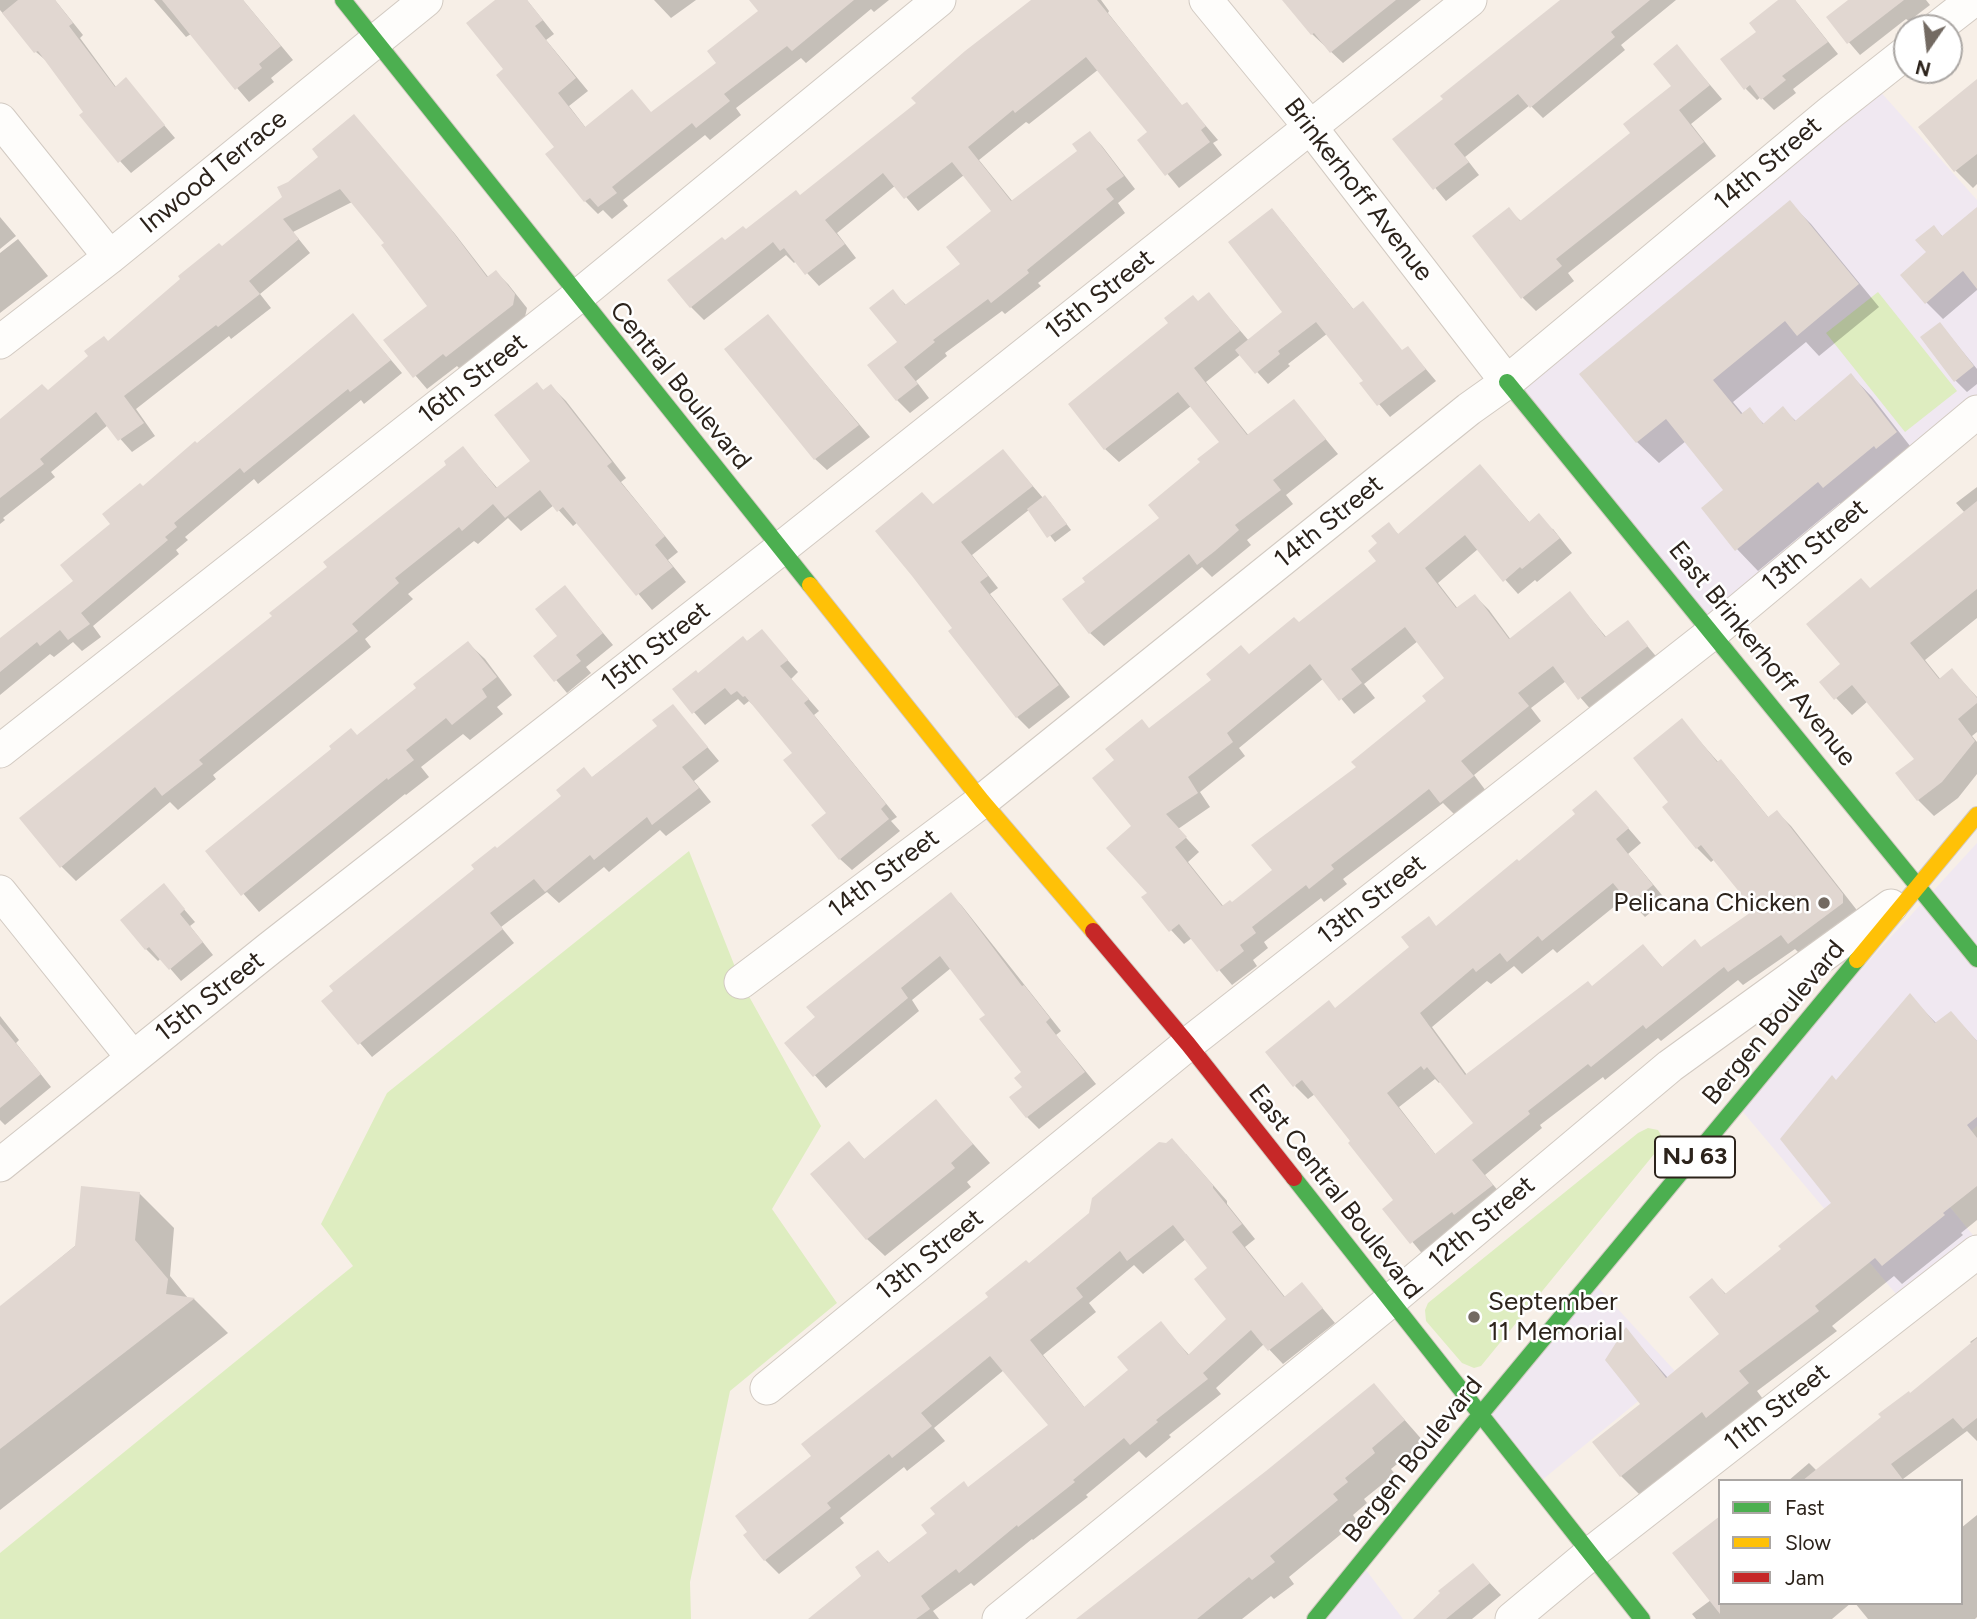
<!DOCTYPE html>
<style>
body{margin:0}
#map{position:relative;width:1977px;height:1619px;overflow:hidden;background:#f7efe7;font-family:Figtree,sans-serif}
canvas{display:block}
.legend{position:absolute;left:1718px;top:1479px;width:245px;height:126px;box-sizing:border-box;background:#fff;border:2px solid #aba7a4;margin:0;padding:9px 12px;list-style:none;font-size:21px;color:#2c231b}
.legend li{display:flex;align-items:center;gap:14px;height:35px}
.legend b{width:35px;border:2px solid #aba7a4}
.north{position:absolute;left:1893px;top:14px;width:70px;height:70px;box-sizing:border-box;background:#fff;border:2px solid #aba7a4;border-radius:50%;rotate:194deg;font-size:19px;font-weight:700;line-height:28px;text-align:center;color:#2c231b}
.north::after{content:'';display:block;margin:auto;width:24px;height:32px;background:#736a62;clip-path:polygon(50% 0,100% 100%,50% 72%,0 100%)}
</style>
<div id="map">
<canvas width="1977" height="1619"></canvas>
<ul class="legend">
<li><b style="height:9px;background:#4caf50"></b>Fast</li>
<li><b style="height:9px;background:#ffc107"></b>Slow</li>
<li><b style="height:9px;background:#c62828"></b>Jam</li>
</ul>
<div class="north">N</div>
</div>
<script>
const ctx = document.querySelector('canvas').getContext('2d');
ctx.lineJoin = 'round';
function fill(path, color) { ctx.fillStyle = color; ctx.fill(path, 'evenodd'); }
const poly = rows => new Path2D(rows.map(r => 'M' + r).join(''));
function trace(path, color, width, dash) { ctx.strokeStyle = color; ctx.lineWidth = width; ctx.lineCap = dash ? 'butt' : 'round'; ctx.setLineDash(dash || []); ctx.stroke(path); }
function label(font, color, halo, rows, align = 'center') {
  ctx.font = font + ' Figtree,sans-serif'; ctx.lineWidth = 5; ctx.setLineDash([]); ctx.textBaseline = 'middle'; ctx.strokeStyle = halo; ctx.fillStyle = color; for (const [text, x, y, turn = 0] of rows) {
    ctx.save(); ctx.translate(x, y); ctx.rotate((+turn || 0) * Math.PI / 180); ctx.textAlign = isNaN(turn) ? turn : align; if (halo) ctx.strokeText(text, 0, 0); ctx.fillText(text, 0, 0); ctx.restore();
  }
}
fill(poly([
 [1870,80,1977,200,1977,412,1712,633,1507,382],
 [1977,843,1977,1126,1922,1173,1977,1240,1907,1307,1737,1105],
 [1592,1281,1675,1371,1536,1485,1480,1415],
 [1360,1562,1403,1619,1316,1619]
]), '#f0e8f1');
fill(poly([
 [1878,292,1957,391,1905,432,1826,333],
 [689,851,741,982,821,1126,772,1209,837,1303,730,1391,690,1582,691,1619,0,1619,0,1553,353,1266,321,1224,387,1093],
 [1648,1128,1658,1130,1662,1137,1660,1146,1655,1153,1481,1366,1474,1368,1462,1363,1426,1321,1425,1310,1428,1303,1638,1133]
]), '#deedc0');
fill(poly([
 [0,0,55,0,83,35,80,38,116,87,126,80,175,138,131,173,120,161,49,63,36,52,0,10],
 [154,0,243,0,293,60,271,78,274,82,249,102,191,34,186,37],
 [498,0,527,0,554,34,546,40,588,91,569,106,586,128,632,91,652,114,718,63,768,0,889,0,874,12,871,9,806,63,801,58,736,108,741,115,710,140,705,135,623,200,628,206,612,219,603,210,598,214,585,201,548,154,557,147,505,69],
 [654,0,696,0,671,18],
 [1034,0,1101,0,1109,11,1108,13,1183,107,1187,104,1218,140,1213,143,1222,155,1179,188,1140,140,1150,132,1099,69,1029,124,1026,122,979,160,1013,202,1080,152,1090,133,1102,146,1135,189,1118,203,1125,213,1038,283,1041,286,1005,314,1002,311,945,353,947,356,916,381,929,398,910,413,897,400,899,342,893,292,907,306,962,264,993,211,964,175,918,211,896,185,837,233,856,258,819,286,796,261,794,263,786,255,704,320,691,307,670,281,725,242,801,197,918,103],
 [1300,0,1421,0,1343,63,1312,34,1290,8],
 [1571,0,1676,0,1621,45,1625,50,1543,118,1530,105,1465,157,1479,175,1446,201,1395,139],
 [1781,0,1795,0,1838,54,1793,89,1796,93,1774,110,1761,97,1757,100,1746,89,1758,32],
 [1851,0,1926,0,1930,5,1909,21,1906,19,1860,55,1828,18],
 [1677,46,1722,99,1691,124,1716,156,1568,273,1574,281,1536,311,1523,298,1509,210,1522,222,1633,133,1673,86],
 [1977,80,1977,184,1973,188,1956,171,1920,127],
 [366,129,455,234,489,278,496,272,508,284,527,308,525,317,460,369,457,366,427,389,385,340,430,306,386,243,352,202,293,232,310,253,260,294,271,308,231,339,229,336,136,409,155,436,132,452,108,425,51,472,55,477,3,518,5,520,0,524,0,420,48,393],
 [1790,203,1811,224,1879,307,1819,356,1806,342,1733,402,1743,414,1749,410,1764,424,1783,409,1797,422,1851,375,1872,397,1917,455,1846,508,1840,503,1758,571,1737,549,1725,490,1686,441,1659,463,1637,442,1581,374],
 [0,217,16,236,0,249],
 [1977,221,1977,290,1943,319,1926,302,1928,252,1934,227,1943,237],
 [1283,222,1354,310,1403,352,1408,348,1436,381,1390,417,1362,384,1365,381,1328,333,1288,364,1290,366,1268,384,1241,354,1206,382,1249,436,1294,401,1338,454,1286,495,1293,504,1247,540,1251,545,1212,577,1202,567,1104,646,1090,633,1162,518,1202,462,1221,442,1191,406,1119,462,1105,449,1198,303,1209,294,1249,341,1284,312],
 [18,239,48,276,0,313,0,253],
 [353,315,402,373,364,404,361,400,258,484,254,479,185,537,188,540,176,550,179,554,93,626,101,637,82,651,73,642,54,657,50,654,0,695,0,640,75,582,113,524,143,488],
 [768,316,870,437,827,470,815,459],
 [1940,324,1977,369,1977,384,1967,392,1955,380],
 [537,384,544,391,551,386,566,401,626,478,621,482,678,552,668,560,686,582,652,610,578,522,573,526,554,505,521,531,508,518,478,544,474,541,408,594,413,599,365,639,371,647,213,775,216,779,178,810,170,802,76,881,61,866,274,617,449,465,463,448,498,489,532,461],
 [1003,451,1043,498,1050,502,1071,530,1055,542,1030,509,972,555,998,588,990,594,1070,697,1029,729,1017,717,954,629,934,506],
 [1493,480,1530,523,1553,529,1572,553,1537,582,1535,580,1518,594,1478,549,1438,583,1458,609,1475,596,1489,610,1511,640,1570,594,1607,638,1627,622,1660,661,1593,712,1566,681,1531,708,1541,721,1474,775,1486,791,1455,815,1443,803,1409,829,1343,879,1347,884,1324,902,1321,898,1264,942,1268,948,1253,960,1257,966,1232,985,1192,938,1184,944,1171,930,1149,893,1133,826,1150,729,1250,656,1299,624,1378,561,1379,543,1389,525,1399,535],
 [1418,641,1447,678,1428,701,1358,768,1275,871,1232,904,1224,907,1188,862,1199,852,1178,829,1210,807,1200,792,1245,756,1239,748,1324,678,1354,714,1375,698,1364,684],
 [1977,487,1977,618,1925,660,1941,680,1952,670,1977,697,1977,732,1972,736,1977,742,1977,774,1958,798,1934,816,1918,800,1916,760,1868,701,1852,715,1821,682,1842,665,1871,590,1965,513,1956,503],
 [565,587,613,645,586,667,591,673,567,693,536,656,560,637],
 [762,631,798,672,791,679,819,711,814,715,897,817,891,821,900,831,852,870,840,859,828,813,794,754,756,708,749,701,744,705,738,699,705,725,675,690],
 [468,643,485,659,512,695,497,707,503,714,470,740,463,734,421,767,429,777,406,795,405,794,259,912,207,851,419,688],
 [673,706,719,761,694,781,711,802,666,836,660,830,609,872,604,867,559,903,547,892,501,927,514,943,372,1057,324,1001,497,850,659,726],
 [1682,721,1719,763,1721,762,1734,775,1769,818,1777,812,1791,826,1856,909,1856,917,1803,957,1795,949,1743,985,1738,980,1661,1041,1658,1038,1605,1080,1603,1077,1540,1125,1542,1128,1485,1175,1505,1199,1425,1257,1385,1209,1395,1201,1353,1142,1315,1094,1308,1099,1295,1086,1336,1010,1437,927,1519,863,1609,806,1641,843,1628,854,1666,900,1645,917,1626,897,1557,953,1553,949,1522,974,1514,966,1491,984,1487,981,1432,1027,1467,1075,1592,988,1643,946,1663,968,1702,948,1757,911,1715,859,1711,862,1697,848,1664,807,1671,802],
 [1435,1079,1439,1083,1441,1081,1475,1123,1436,1155,1399,1107],
 [164,886,195,922,190,926,213,955,181,981,161,958,158,961,146,949,122,920],
 [951,894,962,906,1061,1031,1056,1035,1096,1084,1039,1129,1027,1117,1024,1073,987,1015,951,968,912,1000,919,1011,826,1088,787,1043],
 [1910,996,1937,1024,1951,1013,1977,1041,1977,1220,1961,1233,1963,1235,1902,1284,1894,1276,1832,1326,1837,1331,1757,1391,1766,1403,1640,1495,1621,1476,1643,1404,1626,1330,1668,1378,1721,1334,1712,1280,1727,1295,1784,1250,1834,1204,1836,1082],
 [0,1016,19,1040,16,1043,51,1087,5,1125,0,1120],
 [936,1102,990,1163,967,1182,971,1187,885,1256,867,1239,849,1144,865,1160],
 [1186,1154,1227,1201,1227,1204,1255,1239,1245,1247,1285,1297,1302,1284,1335,1323,1283,1364,1264,1344,1216,1388,1221,1394,1169,1435,1171,1437,1146,1458,1139,1451,1086,1495,1088,1497,1033,1540,1032,1539,974,1586,971,1583,933,1611,939,1619,814,1619,863,1576,878,1552,890,1564,929,1533,968,1489,1050,1425,1004,1370,934,1428,945,1441,907,1471,904,1467,840,1518,844,1523,779,1574,765,1560,813,1457,1029,1265],
 [1186,1239,1210,1268,1229,1320,1190,1356,1161,1324,1131,1370,1085,1408,1043,1355,1096,1312,1089,1303,1134,1265,1143,1274],
 [139,1193,174,1228,170,1276,188,1298,194,1299,228,1333,0,1510,0,1308],
 [1977,1337,1977,1441,1967,1431,1903,1479,1905,1481,1788,1481,1809,1463,1817,1471,1972,1344,1970,1342],
 [1374,1385,1424,1442,1391,1469,1395,1474,1364,1499,1367,1503,1353,1515,1357,1521,1289,1577,1294,1584,1274,1599,1271,1596,1242,1619,1079,1619,1267,1473],
 [1977,1515,1977,1617,1975,1619,1868,1619,1855,1603,1961,1603,1961,1528],
 [1473,1565,1501,1595,1472,1619,1416,1619],
 [1711,1600,1720,1603,1851,1603,1832,1619,1696,1619,1692,1614]
]), '#0003');
fill(poly([
 [18,0,55,0,73,23,69,26,115,87,126,77,165,125,118,163,79,115,83,112,38,51,34,53,2,13],
 [162,0,243,0,281,46,259,64,262,68,235,90],
 [495,0,527,0,543,20,535,26,576,78,558,93,585,127,632,89,651,112,716,63,707,51,758,11,749,0,854,0,792,51,787,46,724,94,730,101,696,128,692,123,612,187,617,193,598,207,590,198,584,202,545,154,554,147,496,75,503,69,466,23],
 [1031,0,1097,0,1182,105,1187,102,1206,126,1201,130,1210,142,1165,176,1137,140,1147,132,1086,57,1015,113,1013,110,968,147,1011,201,1077,151,1072,144,1090,131,1124,176,1106,189,1114,199,1027,270,1029,273,991,303,988,299,933,340,935,342,904,367,918,384,896,401,867,365,897,342,869,308,893,289,905,305,960,264,946,247,991,211,952,162,904,199,883,173,825,220,845,244,805,275,784,248,780,251,773,242,690,308,667,280,722,237,725,240,743,226,746,229,796,190,800,195,916,103,911,98,965,51],
 [1282,0,1396,0,1330,53,1314,33,1311,35],
 [1560,0,1650,0,1611,32,1615,37,1530,108,1518,94,1454,144,1469,162,1433,190,1392,139,1443,99,1440,96],
 [1778,0,1795,0,1828,42,1782,76,1786,80,1761,100,1750,85,1744,90,1720,59,1756,32,1749,23],
 [1848,0,1904,0,1847,44,1826,17],
 [1677,44,1710,85,1679,110,1704,142,1556,259,1562,266,1521,299,1472,236,1509,207,1520,221,1630,133,1623,124,1671,86,1653,64],
 [1977,79,1977,154,1954,172,1918,127],
 [354,114,443,219,487,277,496,270,515,294,513,305,446,357,443,354,413,378,383,340,427,306,381,245,384,243,340,189,283,219,299,239,249,281,260,294,218,327,216,325,124,396,144,423,118,441,96,412,40,459,44,464,0,498,0,419,42,384,48,390,88,356,84,351,104,336,108,341,180,279,178,276,219,243,222,246,282,197,277,187,288,182,318,157,312,149],
 [1790,200,1859,284,1797,336,1785,321,1713,380,1741,414,1750,407,1763,424,1783,406,1795,421,1851,373,1897,432,1876,449,1874,446,1823,488,1818,482,1735,551,1701,508,1723,490,1666,419,1636,443,1579,374],
 [1977,207,1977,289,1963,271,1925,304,1900,275,1926,252,1915,240,1934,225,1942,236],
 [1272,208,1353,309,1363,301,1402,350,1408,346,1426,369,1377,406,1359,383,1363,381,1316,322,1278,351,1280,354,1255,374,1235,350,1282,312,1228,242],
 [1209,292,1240,331,1194,368,1247,435,1294,399,1326,439,1273,480,1281,490,1235,525,1239,530,1215,551,1197,565,1189,554,1089,634,1062,599,1085,582,1082,578,1159,518,1148,505,1200,462,1197,459,1219,442,1178,392,1104,450,1068,404,1168,323,1164,318,1193,295,1198,301],
 [353,313,391,360,350,392,348,389,244,473,240,468,174,523,177,527,165,537,168,540,81,613,90,624,68,640,60,630,40,646,37,642,0,672,0,638,73,581,60,565,110,524,102,514,140,483,143,486,195,441,197,443],
 [768,314,859,425,814,460,724,349],
 [1940,322,1974,366,1954,382,1920,337],
 [537,382,543,390,551,384,612,462,607,466,665,536,655,545,673,567,636,596,563,507,557,512,540,490,505,518,493,504,462,531,459,527,395,578,399,583,352,624,358,631,199,760,203,764,162,796,155,787,60,868,19,818,272,616,269,613,327,567,323,562,446,465,444,461,463,446,496,488,530,461,494,415],
 [1003,449,1033,486,961,542,988,576,980,582,1059,685,1016,718,948,631,952,628,912,576,875,531,922,492,933,504],
 [1480,464,1529,522,1539,513,1560,538,1522,569,1520,567,1503,582,1465,535,1425,568,1456,608,1475,594,1509,639,1570,591,1605,637,1628,620,1648,646,1578,700,1553,666,1518,693,1529,706,1461,761,1474,776,1440,803,1429,789,1395,816,1331,865,1334,869,1309,889,1306,885,1252,927,1256,933,1240,945,1244,951,1217,972,1179,924,1169,932,1141,897,1147,893,1106,848,1131,826,1092,778,1114,760,1105,749,1142,719,1149,728,1211,680,1206,674,1241,645,1249,654,1294,617,1299,622,1376,561,1368,551,1377,543,1371,536,1389,522,1398,534],
 [1405,627,1444,678,1422,696,1426,701,1351,762,1356,767,1251,845,1272,870,1232,902,1230,900,1222,906,1175,847,1187,837,1166,814,1198,793,1188,777,1233,742,1227,733,1310,664,1339,701,1362,683,1351,669],
 [1045,495,1067,524,1047,538,1027,509],
 [1977,501,1977,589,1910,643,1939,679,1952,668,1977,698,1977,703,1958,719,1975,741,1942,782,1917,801,1895,773,1914,759,1852,685,1834,700,1819,682,1840,664,1806,624,1861,578,1870,588],
 [565,585,603,633,576,655,581,661,554,682,533,656,557,636,535,609],
 [762,629,788,660,780,666,809,699,804,703,886,804,881,809,889,819,839,860,811,825,826,813,783,760,792,753,745,696,743,697,737,691,731,695,725,688,692,714,672,689,696,670,698,673,743,636,747,641],
 [468,641,497,677,482,689,487,697,452,725,446,718,406,750,414,760,388,780,387,778,241,896,205,851,331,749,329,746,351,728,357,735,416,688,413,684],
 [673,704,708,747,682,767,699,788,652,825,647,817,594,860,590,855,545,892,534,879,490,913,503,929,358,1045,321,1001,333,991,329,986,474,869,471,865,495,846,497,848,561,796,556,790,584,767,592,777,657,726,652,720],
 [1682,718,1717,762,1721,759,1768,817,1777,810,1843,894,1843,903,1788,944,1781,935,1728,972,1724,967,1646,1029,1643,1025,1591,1067,1588,1064,1528,1111,1530,1114,1472,1160,1493,1185,1454,1215,1452,1212,1410,1244,1382,1209,1393,1200,1348,1143,1350,1141,1302,1080,1293,1087,1265,1052,1329,1000,1335,1008,1409,947,1401,937,1429,916,1436,926,1517,859,1519,861,1575,814,1572,810,1596,790,1629,828,1616,839,1653,885,1630,904,1613,883,1542,941,1538,936,1507,962,1500,953,1476,972,1473,968,1420,1013,1465,1075,1588,981,1592,986,1643,944,1662,967,1695,939,1701,947,1754,910,1701,845,1696,849,1662,807,1668,802,1633,758],
 [1421,1066,1424,1070,1427,1067,1473,1123,1435,1154,1387,1093],
 [164,883,185,909,180,914,203,942,169,970,149,947,145,950,120,920],
 [951,892,1022,986,1024,985,1050,1018,1046,1022,1085,1072,1026,1118,1009,1097,1022,1087,1014,1078,1021,1072,979,1019,985,1015,940,956,901,988,908,998,813,1077,784,1043,815,1017,806,1007],
 [1910,993,1935,1023,1951,1011,1977,1041,1977,1117,1967,1125,1977,1138,1977,1186,1943,1213,1945,1215,1882,1266,1875,1258,1815,1306,1819,1311,1739,1371,1749,1383,1706,1418,1702,1412,1620,1477,1592,1442,1640,1404,1605,1360,1626,1327,1666,1378,1719,1334,1689,1297,1712,1278,1725,1294,1781,1249,1778,1246,1831,1203,1780,1139,1832,1075,1836,1080],
 [0,1024,41,1074,0,1108],
 [936,1099,973,1144,951,1163,955,1168,866,1240,810,1174,849,1141,864,1159],
 [1172,1138,1213,1185,1213,1188,1242,1224,1232,1232,1284,1297,1302,1282,1323,1308,1268,1351,1251,1330,1203,1373,1208,1379,1156,1420,1158,1422,1130,1445,1124,1438,1073,1480,1075,1482,1018,1527,1017,1525,959,1573,956,1569,921,1596,930,1609,916,1619,808,1619,861,1576,855,1567,878,1550,888,1563,927,1533,921,1525,935,1514,930,1508,964,1481,968,1487,1048,1425,990,1356,921,1413,932,1426,892,1458,889,1454,827,1503,831,1508,764,1561,743,1535,747,1532,735,1516,811,1456,801,1444,988,1297,985,1293,1026,1260,1029,1263,1089,1213,1092,1198,1159,1142,1166,1143],
 [1173,1225,1207,1268,1194,1279,1226,1319,1188,1355,1161,1321,1117,1357,1128,1370,1084,1407,1030,1340,1083,1297,1076,1288,1120,1251,1127,1261],
 [81,1186,140,1192,135,1240,168,1279,166,1294,195,1298,0,1449,0,1306,75,1246],
 [1977,1338,1977,1418,1963,1429,1953,1418,1891,1464,1904,1481,1802,1481,1881,1417,1878,1414,1909,1391,1910,1393],
 [1374,1383,1405,1420,1372,1448,1375,1453,1345,1478,1348,1482,1333,1494,1338,1500,1270,1556,1275,1562,1252,1580,1249,1577,1197,1619,1076,1619,1266,1471],
 [1720,1516,1720,1614,1672,1553],
 [1473,1563,1490,1583,1446,1619,1413,1619,1440,1593,1438,1591]
]), '#e1d7d1');
const street = poly([
 [1206,0,1311,128,1507,382],
 [1937,28,1973,0],
 [0,120,110,257],
 [0,342,110,257,426,0],
 [0,751,577,297,939,0],
 [0,892,133,1058],
 [741,982,982,801,1469,409,1507,382,1831,112,1907,52],
 [0,1165,270,948,779,550,1470,0],
 [767,1388,1188,1044,1712,633,1977,412],
 [999,1619,1390,1301,1670,1066,1891,906],
 [1512,1619,1590,1554,1977,1252]
]);
const fast = poly([
 [343,0,810,585],
 [1507,382,1977,959],
 [1294,1178,1642,1619],
 [1315,1619,1480,1415,1857,960]
]);
const slow = poly([
 [810,585,982,801,1093,931],
 [1857,960,1977,815]
]);
const jam = poly([
 [1093,931,1188,1044,1294,1178]
]);
trace(street, '#d2cac2', 35);
trace(fast, '#d2cac2', 18);
trace(slow, '#d2cac2', 18);
trace(jam, '#d2cac2', 18);
trace(street, '#fefdfb', 33);
trace(fast, '#4caf50', 16);
trace(slow, '#ffc107', 16);
trace(jam, '#c62828', 16);
for (const [x, y, r, color] of [
 [1824,903,7,"#736a62"],
 [1474,1317,7,"#736a62"]
]) { const dot = new Path2D(); dot.arc(x, y, r, 0, 2 * Math.PI); ctx.fillStyle = color; ctx.fill(dot); trace(dot, '#fff', 2.5); }
for (const [x, y, w] of [
 [1695,1157,80]
]) { const box = new Path2D(); box.roundRect(x - w / 2, y - 20.5, w, 41, 5); ctx.fillStyle = '#fff'; ctx.fill(box); trace(box, '#2c231b', 2); }
label('bold 24px', '#2c231b', null, [
 ["NJ 63",1695,1157]
]);
label('26px', '#2c231b', '#fff', [
 ["14th Street",1768,164,-40],
 ["Inwood Terrace",214,172,-39],
 ["Brinkerhoff Avenue",1358,190,52],
 ["15th Street",1100,295,-38],
 ["16th Street",473,379,-38],
 ["Central Boulevard",680,386,51],
 ["14th Street",1329,522,-39],
 ["13th Street",1815,546,-40],
 ["15th Street",656,647,-38],
 ["East Brinkerhoff Avenue",1762,654,51],
 ["14th Street",884,874,-37],
 ["13th Street",1372,900,-38],
 ["15th Street",210,997,-38],
 ["Bergen Boulevard",1774,1023,-50],
 ["East Central Boulevard",1335,1192,52],
 ["12th Street",1482,1223,-40],
 ["13th Street",930,1255,-39],
 ["11th Street",1777,1408,-38],
 ["Bergen Boulevard",1413,1460,-51]
]);
label('26px', '#2c231b', '#fff', [
 ["Pelicana Chicken",1810,903],
 ["September",1488,1302,"left"],
 ["11 Memorial",1488,1332,"left"]
], 'right');
</script>
